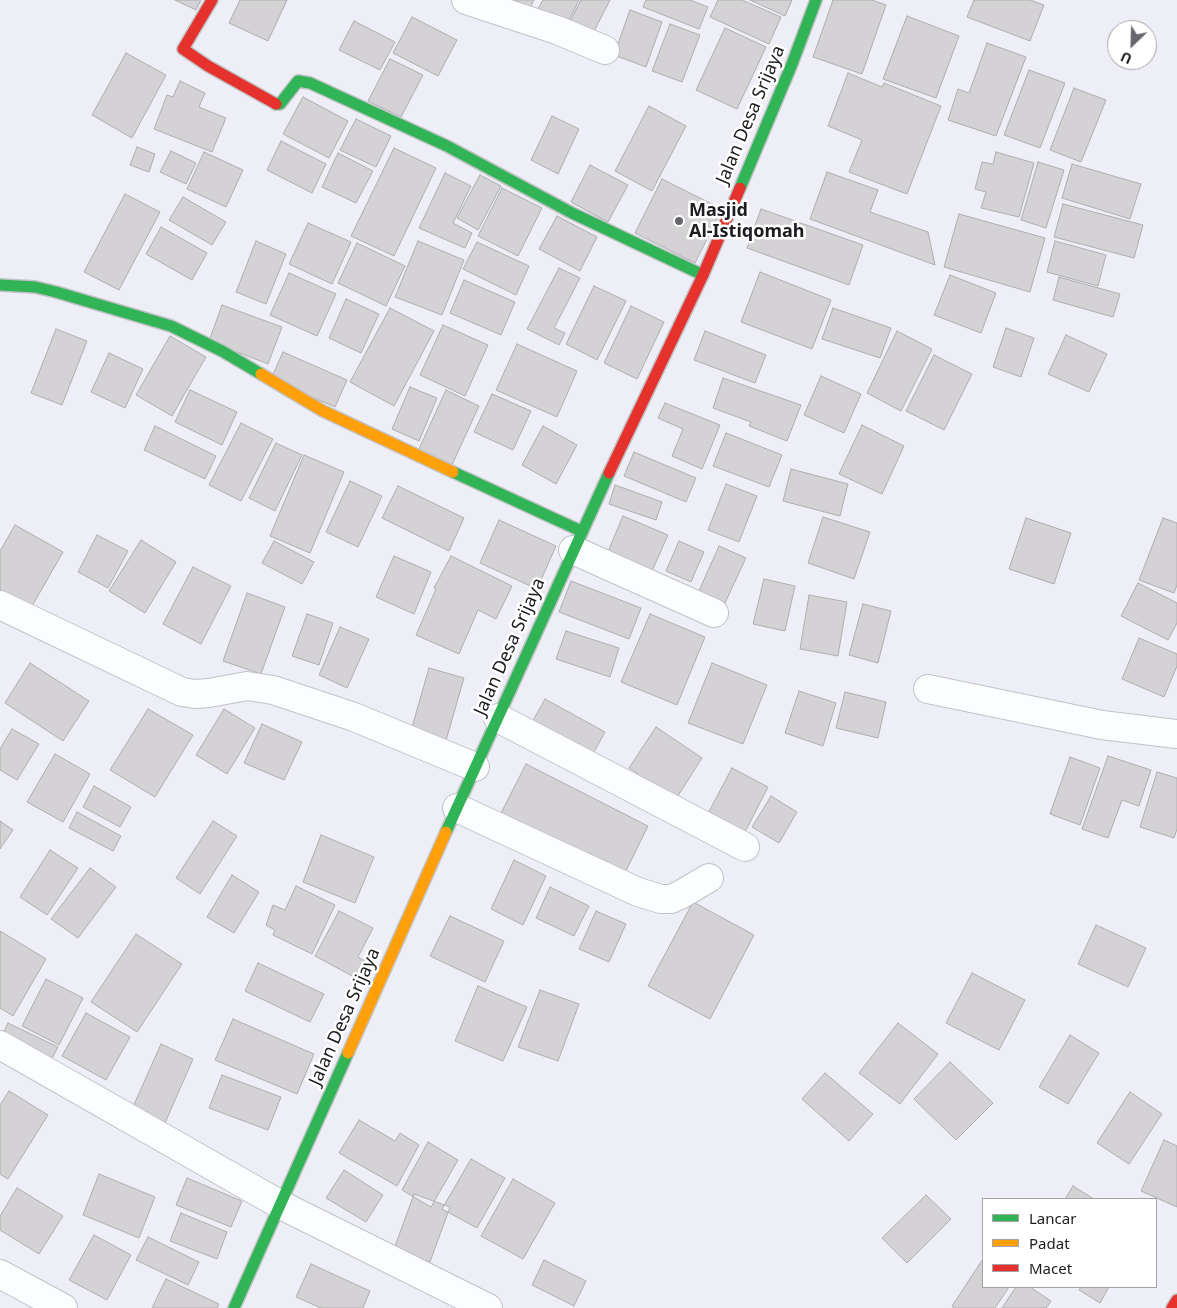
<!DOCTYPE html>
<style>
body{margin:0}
#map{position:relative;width:1177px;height:1308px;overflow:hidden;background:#eeeff6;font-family:"Noto Sans",sans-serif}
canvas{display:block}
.legend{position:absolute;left:982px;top:1198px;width:175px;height:90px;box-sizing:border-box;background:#fff;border:1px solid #a4a4a6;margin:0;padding:6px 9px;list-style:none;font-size:15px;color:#1c1c21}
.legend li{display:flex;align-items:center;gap:10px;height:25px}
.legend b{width:25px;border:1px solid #a4a4a6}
.north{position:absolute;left:1107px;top:20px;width:50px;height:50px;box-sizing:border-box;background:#fff;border:1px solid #a4a4a6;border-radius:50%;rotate:204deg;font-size:14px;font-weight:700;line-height:20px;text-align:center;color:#1c1c21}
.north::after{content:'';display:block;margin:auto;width:18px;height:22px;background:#66666c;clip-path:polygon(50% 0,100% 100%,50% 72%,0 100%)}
</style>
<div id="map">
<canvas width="1177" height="1308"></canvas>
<ul class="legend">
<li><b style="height:6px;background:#30b455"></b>Lancar</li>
<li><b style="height:6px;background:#ff9f0a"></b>Padat</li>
<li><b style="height:6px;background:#e5322d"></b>Macet</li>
</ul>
<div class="north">U</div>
</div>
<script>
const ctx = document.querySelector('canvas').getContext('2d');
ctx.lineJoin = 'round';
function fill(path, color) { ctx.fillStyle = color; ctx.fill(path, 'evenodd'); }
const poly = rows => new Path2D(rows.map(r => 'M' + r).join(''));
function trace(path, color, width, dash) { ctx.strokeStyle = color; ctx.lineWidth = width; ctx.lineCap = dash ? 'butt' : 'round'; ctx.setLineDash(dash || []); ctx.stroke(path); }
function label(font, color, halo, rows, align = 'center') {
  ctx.font = font + ' "Noto Sans",sans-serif'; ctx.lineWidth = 5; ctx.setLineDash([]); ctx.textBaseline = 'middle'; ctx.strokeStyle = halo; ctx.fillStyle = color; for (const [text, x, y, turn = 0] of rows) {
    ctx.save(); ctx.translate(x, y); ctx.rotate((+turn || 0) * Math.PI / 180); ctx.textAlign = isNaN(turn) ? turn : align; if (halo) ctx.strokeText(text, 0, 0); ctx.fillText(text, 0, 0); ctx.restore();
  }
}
const building = poly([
 [175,0,201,0,196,10,175,0],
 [240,0,287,0,268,41,229,23,240,0],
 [500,0,534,0,526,15,500,0],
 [543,0,579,0,565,28,536,12,543,0],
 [581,0,610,0,591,37,568,25,581,0],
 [646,0,690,0,708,7,699,29,643,7,646,0],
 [718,0,742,0,781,17,769,44,710,17,718,0],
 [750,0,792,0,785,16,750,0],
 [833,0,872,0,886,5,862,74,813,57,833,0],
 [974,0,1030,0,1044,5,1030,41,967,17,974,0],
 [630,10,662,22,646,67,614,55,630,10],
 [907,16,959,36,936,98,883,79,907,16],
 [412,17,457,40,438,76,393,53,412,17],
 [354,21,395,42,380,70,339,50,354,21],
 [670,24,700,35,682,82,652,71,670,24],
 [725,28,766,47,737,109,696,90,725,28],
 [987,43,1026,57,996,136,948,120,958,89,969,93,987,43],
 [126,53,166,75,132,138,92,115,126,53],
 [390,59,423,75,401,117,368,101,390,59],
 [1029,70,1065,83,1040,148,1004,135,1029,70],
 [848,73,882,87,884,83,941,106,907,194,849,172,862,140,828,126,848,73],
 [180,81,205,93,199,107,226,118,212,152,154,129,167,95,173,97,180,81],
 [1074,88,1106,100,1081,162,1050,150,1074,88],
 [303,97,348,121,329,158,283,134,303,97],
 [649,106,686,126,652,191,615,171,649,106],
 [552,116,579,129,558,174,531,160,552,116],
 [356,119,391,136,376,167,340,150,356,119],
 [281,141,326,164,312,193,267,170,281,141],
 [137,147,155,154,149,172,130,165,137,147],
 [394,148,436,168,394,256,351,236,394,148],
 [171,151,196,163,186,184,160,172,171,151],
 [204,152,243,170,226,207,187,189,204,152],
 [996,152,1034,163,1019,217,981,208,986,192,975,189,982,162,993,164,996,152],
 [338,153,373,171,356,203,322,187,338,153],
 [1038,162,1064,170,1046,228,1021,220,1038,162],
 [1072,164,1141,184,1130,219,1062,198,1072,164],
 [590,165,628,185,608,222,571,202,590,165],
 [827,172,878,190,870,212,928,232,935,265,810,219,827,172],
 [445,173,471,186,453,223,472,233,465,248,419,228,445,173],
 [480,175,501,186,478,230,457,218,480,175],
 [662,179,722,209,695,263,635,233,662,179],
 [502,188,542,208,518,256,478,236,502,188],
 [125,194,160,212,119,290,84,272,125,194],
 [183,197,226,222,212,245,169,220,183,197],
 [1063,204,1143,225,1134,258,1054,237,1063,204],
 [761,209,863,245,849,285,747,248,761,209],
 [959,214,1045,238,1030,292,944,267,959,214],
 [557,216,597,237,580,271,539,249,557,216],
 [308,223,351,242,332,284,289,264,308,223],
 [161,227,207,253,192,280,146,254,161,227],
 [256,241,286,254,266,304,236,292,256,241],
 [418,241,464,260,442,315,395,297,418,241],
 [1055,241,1106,255,1098,286,1047,272,1055,241],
 [477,242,529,266,516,295,463,269,477,242],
 [357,243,405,266,386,306,338,283,357,243],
 [559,268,580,278,554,328,565,333,559,345,527,329,559,268],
 [760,272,831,300,812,349,741,322,760,272],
 [289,273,336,294,317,336,270,315,289,273],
 [950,275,996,293,981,333,934,315,950,275],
 [1059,277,1120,294,1113,317,1053,300,1059,277],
 [464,280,515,302,501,335,450,313,464,280],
 [594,286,626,301,597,360,566,344,594,286],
 [346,299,379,314,361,353,329,338,346,299],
 [222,305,282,327,268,364,209,341,222,305],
 [631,306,664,322,637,379,604,363,631,306],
 [390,308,434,331,394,406,350,382,390,308],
 [833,308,891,328,880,358,822,339,833,308],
 [443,325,488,345,465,396,420,375,443,325],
 [1006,328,1034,338,1021,377,993,367,1006,328],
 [56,329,87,341,62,405,31,393,56,329],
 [705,331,766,355,755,383,694,360,705,331],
 [897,331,932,349,901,411,867,393,897,331],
 [1066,335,1107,354,1089,392,1048,374,1066,335],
 [170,336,206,357,172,416,136,395,170,336],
 [517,344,577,371,557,417,496,390,517,344],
 [283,352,347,380,335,407,271,379,283,352],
 [109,353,143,369,125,408,91,392,109,353],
 [934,355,972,374,944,430,906,411,934,355],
 [821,376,861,394,844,433,804,415,821,376],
 [723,378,801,405,787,441,749,426,751,422,713,408,723,378],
 [410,387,437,398,419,441,392,429,410,387],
 [190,390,237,412,222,445,175,422,190,390],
 [446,390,479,406,452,465,418,451,446,390],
 [492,394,531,411,513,450,474,432,492,394],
 [665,403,720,425,702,469,672,456,683,429,658,418,665,403],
 [241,423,273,439,241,501,209,485,241,423],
 [862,425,904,446,882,494,839,474,862,425],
 [155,426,216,456,205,479,144,450,155,426],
 [543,426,577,445,556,484,522,465,543,426],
 [726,433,782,455,769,487,713,466,726,433],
 [276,443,302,455,275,511,249,498,276,443],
 [634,452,696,478,686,502,624,476,634,452],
 [304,455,344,472,310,553,270,536,304,455],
 [791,469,848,484,840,516,783,501,791,469],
 [350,481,382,496,358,547,326,532,350,481],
 [726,484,757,496,739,542,708,530,726,484],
 [615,485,662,502,656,520,609,504,615,485],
 [398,486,464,518,449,551,382,518,398,486],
 [623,516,668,535,648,580,604,561,623,516],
 [823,517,870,532,854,579,808,563,823,517],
 [1026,518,1071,533,1054,584,1009,569,1026,518],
 [1163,518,1177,523,1177,585,1174,593,1139,580,1163,518],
 [499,520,556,546,537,589,480,563,499,520],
 [15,525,63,552,31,608,0,590,0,551,15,525],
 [97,535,128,551,108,588,78,572,97,535],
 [141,540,176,562,145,613,109,591,141,540],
 [274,541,314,562,302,584,262,563,274,541],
 [679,541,704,552,691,582,666,571,679,541],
 [719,546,746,558,724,605,698,593,719,546],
 [394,556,431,572,414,614,376,597,394,556],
 [451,556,512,586,496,619,478,610,459,654,416,635,436,589,434,588,451,556],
 [193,567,231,586,201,644,163,624,193,567],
 [764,579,795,586,785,631,753,624,764,579],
 [571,581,641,608,629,639,559,612,571,581],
 [1138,583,1177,603,1177,623,1168,640,1121,616,1138,583],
 [247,593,285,607,261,674,223,661,247,593],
 [809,595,847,602,838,656,800,649,809,595],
 [863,604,891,611,878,663,849,655,863,604],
 [307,614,333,623,319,665,292,656,307,614],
 [650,614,705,637,677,705,621,682,650,614],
 [340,627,369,639,347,688,319,675,340,627],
 [566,631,619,648,610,677,556,659,566,631],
 [1139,638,1177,654,1177,666,1164,697,1122,679,1139,638],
 [30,663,89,701,63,741,5,703,30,663],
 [712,663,767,685,743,744,688,723,712,663],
 [429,668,464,678,445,744,410,734,429,668],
 [799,691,836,703,823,746,785,733,799,691],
 [845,692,886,702,878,738,836,728,845,692],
 [545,699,605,732,590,759,530,726,545,699],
 [148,709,193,735,155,797,110,770,148,709],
 [224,709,255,728,227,774,196,755,224,709],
 [262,724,302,742,284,780,244,763,262,724],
 [656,727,702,758,676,799,631,783,637,773,629,768,656,727],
 [12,729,39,744,17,780,0,770,0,749,12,729],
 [55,754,90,774,63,822,27,802,55,754],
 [1108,756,1151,770,1139,806,1122,800,1108,838,1082,829,1108,756],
 [1070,757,1100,768,1080,825,1050,814,1070,757],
 [526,764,648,826,621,881,498,819,526,764],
 [732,768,768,787,742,838,705,819,732,768],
 [1157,772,1177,778,1177,829,1174,838,1140,827,1157,772],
 [94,786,131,807,120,827,83,807,94,786],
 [771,796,797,812,779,843,752,827,771,796],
 [77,812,121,836,113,851,69,828,77,812],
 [0,821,13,830,0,849,0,821],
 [213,821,237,836,200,894,176,878,213,821],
 [321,835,374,857,355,903,303,882,321,835],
 [50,850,78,868,47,915,20,897,50,850],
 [514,860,546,876,523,925,491,909,514,860],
 [90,868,116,887,78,938,51,919,90,868],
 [232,875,259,892,234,933,207,917,232,875],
 [296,886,335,905,312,954,273,935,275,930,266,925,273,905,285,910,296,886],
 [550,887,589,906,574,936,536,918,550,887],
 [693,902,754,935,710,1019,648,986,693,902],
 [339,911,373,928,358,957,368,963,358,979,315,956,339,911],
 [596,911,626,924,609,962,579,949,596,911],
 [450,916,504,941,485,982,430,956,450,916],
 [1096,925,1146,948,1128,987,1078,964,1096,925],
 [0,931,46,959,13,1016,0,1008,0,931],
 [136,934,182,964,137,1032,91,1002,136,934],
 [258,963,324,994,310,1022,245,991,258,963],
 [972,973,1025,1000,999,1050,946,1023,972,973],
 [46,979,83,998,59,1045,22,1026,46,979],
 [478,986,527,1007,503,1061,455,1041,478,986],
 [540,990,579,1004,558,1061,518,1047,540,990],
 [86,1013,130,1037,106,1080,62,1056,86,1013],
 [233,1019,314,1054,297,1094,215,1060,233,1019],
 [8,1023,58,1047,48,1066,0,1040,8,1023],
 [898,1023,938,1054,900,1104,859,1073,898,1023],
 [1070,1035,1099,1053,1068,1104,1039,1087,1070,1035],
 [161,1044,193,1059,165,1123,132,1109,161,1044],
 [950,1062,993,1103,956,1140,914,1099,950,1062],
 [825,1073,873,1114,849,1141,802,1099,825,1073],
 [222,1075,281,1097,268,1130,209,1108,222,1075],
 [9,1091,48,1115,8,1179,0,1174,0,1105,9,1091],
 [1130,1092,1162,1114,1129,1164,1097,1143,1130,1092],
 [359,1120,395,1141,400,1133,419,1145,397,1186,339,1153,359,1120],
 [1164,1140,1177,1146,1177,1207,1141,1191,1164,1140],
 [428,1142,458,1160,431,1207,402,1190,428,1142],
 [471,1159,505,1178,477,1228,442,1209,471,1159],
 [344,1170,383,1195,366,1222,326,1198,344,1170],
 [99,1174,155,1197,139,1238,83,1215,99,1174],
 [187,1178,242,1201,231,1227,176,1205,187,1178],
 [513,1179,555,1203,523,1259,481,1236,513,1179],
 [1073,1186,1094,1199,1065,1199,1073,1186],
 [17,1188,63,1216,39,1254,0,1230,0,1216,17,1188],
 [414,1194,450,1207,430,1262,394,1249,414,1194],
 [926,1195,951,1219,907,1263,882,1238,926,1195],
 [181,1213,227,1232,217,1259,170,1241,181,1213],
 [94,1235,131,1255,107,1300,69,1280,94,1235],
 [148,1237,199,1262,188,1285,136,1260,148,1237],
 [983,1259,983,1287,1009,1287,995,1308,954,1308,952,1306,983,1259],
 [544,1260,586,1281,574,1306,532,1285,544,1260],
 [311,1264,370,1291,363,1308,321,1308,296,1297,311,1264],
 [166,1279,219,1304,217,1308,152,1308,166,1279],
 [1016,1287,1030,1287,1051,1301,1046,1308,1002,1308,1016,1287],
 [1081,1287,1109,1287,1100,1303,1079,1290,1081,1287]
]);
fill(building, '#d4d2d4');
trace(building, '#aeadae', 1);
const street = poly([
 [466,0,557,30,605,50],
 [573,550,714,613],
 [0,605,182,692,195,694,209,693,247,686,273,690,354,717,475,767],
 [928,689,1102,725,1177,734],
 [498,718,745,847],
 [457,808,638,892,661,899,671,899,680,895,709,878],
 [0,1045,281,1205,488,1308],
 [0,1274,63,1308]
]);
const fast = poly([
 [276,104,280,104,298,81,310,83,447,146,572,213,703,275],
 [740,188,792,64,816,0],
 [0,285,35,287,56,292,171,326,222,351,261,374],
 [453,472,581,531],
 [446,832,609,473],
 [234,1308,348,1053]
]);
const slow = poly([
 [261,374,323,411,453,472],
 [348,1053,446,832]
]);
const jam = poly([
 [212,0,183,49,208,66,276,104],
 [609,473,703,275,740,188],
 [1172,1308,1177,1300]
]);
trace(street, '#c1c2c7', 30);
trace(fast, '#c1c2c7', 14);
trace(slow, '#c1c2c7', 14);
trace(jam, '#c1c2c7', 14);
trace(street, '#fcfdfe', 28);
trace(fast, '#30b455', 11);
trace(slow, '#ff9f0a', 11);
trace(jam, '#e5322d', 11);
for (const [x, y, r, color] of [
 [679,221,5,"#66666c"]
]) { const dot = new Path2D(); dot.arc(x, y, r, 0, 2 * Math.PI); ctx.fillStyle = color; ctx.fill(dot); trace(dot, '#fff', 2); }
label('18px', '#1c1c21', '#fff', [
 ["Jalan Desa Srijaya",751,115,-67],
 ["Jalan Desa Srijaya",510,647,-66],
 ["Jalan Desa Srijaya",345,1017,-66]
]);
label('bold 18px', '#1c1c21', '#fff', [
 ["Masjid",689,211],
 ["Al-Istiqomah",689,232]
], 'left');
</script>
